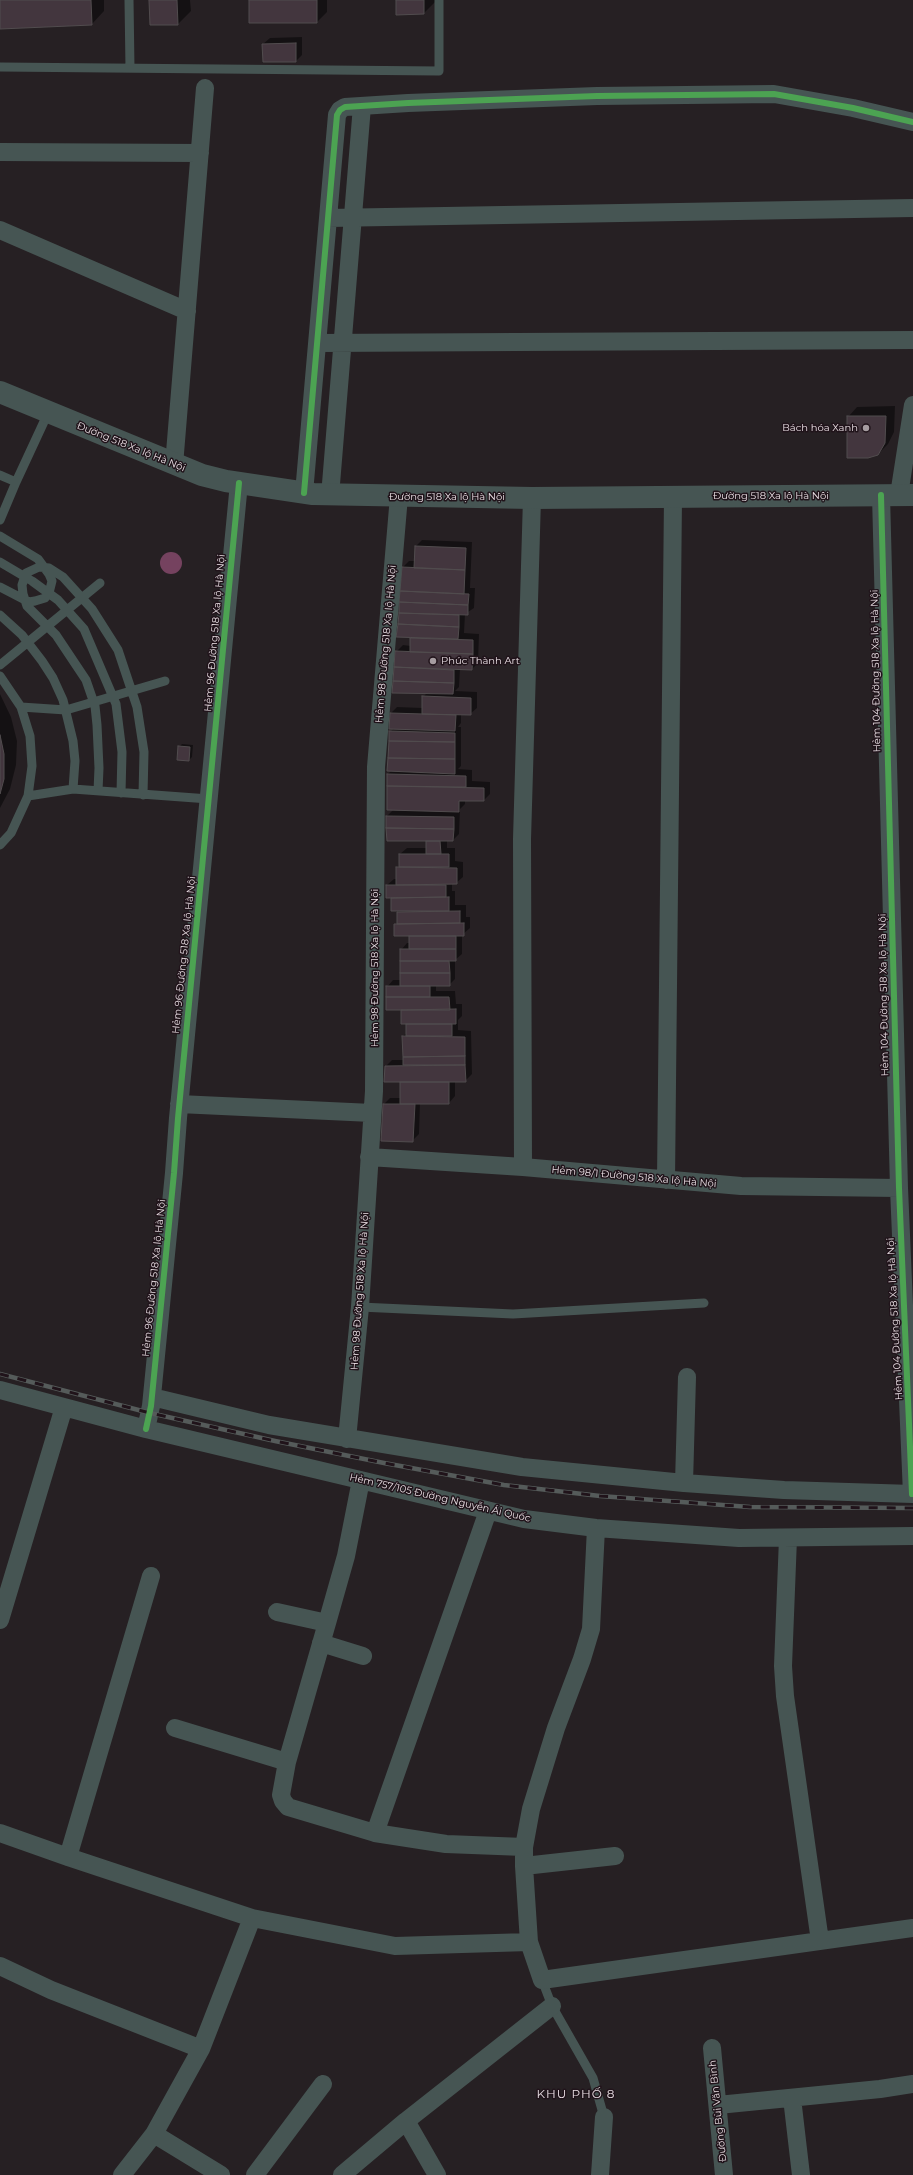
<!DOCTYPE html>
<meta charset="utf-8">
<style>
body{margin:0}
canvas{display:block;background:#262023}
</style>
<canvas width="913" height="2175"></canvas>
<script>
const ctx = document.querySelector('canvas').getContext('2d');
ctx.lineJoin = 'round';
function fill(path, color) { ctx.fillStyle = color; ctx.fill(path, 'evenodd'); }
const poly = rows => new Path2D(rows.map(r => 'M' + r).join(''));
function trace(path, color, width, dash) { ctx.strokeStyle = color; ctx.lineWidth = width; ctx.lineCap = dash ? 'butt' : 'round'; ctx.setLineDash(dash || []); ctx.stroke(path); }
function label(font, color, halo, rows, align = 'center') {
  ctx.font = font + ' Montserrat,sans-serif'; ctx.lineWidth = 3; ctx.setLineDash([]); ctx.textBaseline = 'middle'; ctx.strokeStyle = halo; ctx.fillStyle = color; for (const [text, x, y, turn = 0] of rows) {
    ctx.save(); ctx.translate(x, y); ctx.rotate((+turn || 0) * Math.PI / 180); ctx.textAlign = isNaN(turn) ? turn : align; if (halo) ctx.strokeText(text, 0, 0); ctx.fillText(text, 0, 0); ctx.restore();
  }
}
fill(poly([
 '160 563a11 11 0 1 1 22 0a11 11 0 1 1-22 0Z'
]), '#75425f');
fill(poly([
 [0,0,104,0,104,11,92,24,0,28],
 [150,0,190,0,191,11,178,24],
 [250,0,327,0,327,12,317,22],
 [397,0,437,0,424,13],
 [302,37,302,55,296,61,263,44,270,38],
 [895,406,894,432,888,444,878,454,848,417,857,407],
 [422,540,472,542,470,588,475,588,474,608,465,614,464,633,479,634,478,663,472,669,460,669,459,687,455,691,477,692,477,708,470,714,461,714,461,723,458,727,461,727,461,766,458,769,472,770,472,781,490,782,490,794,484,800,465,800,465,804,460,809,459,834,453,840,447,840,447,848,455,848,455,861,463,862,463,877,456,883,452,884,452,891,455,891,455,905,466,905,466,917,470,917,470,928,462,935,462,954,455,960,455,979,449,985,436,985,436,991,455,991,456,1004,462,1004,462,1016,458,1020,458,1030,471,1031,472,1074,465,1081,455,1081,455,1096,449,1103,420,1103,419,1134,413,1140,384,1104,390,1098,401,1098,401,1081,386,1066,392,1060,404,1060,403,1036,407,1033,407,1023,402,1009,387,987,393,980,401,980,401,950,407,943,410,943,410,935,395,925,398,922,398,911,392,910,392,897,387,897,387,885,394,879,397,879,400,854,407,848,427,848,427,840,387,816,394,809,388,809,388,774,392,770,390,732,394,728,391,713,397,707,423,708,423,697,427,693,393,692,396,652,403,645,411,646,411,637,397,636,403,567,409,561,415,561,416,546],
 [0,694,11,717,17,741,16,765,10,789,0,808],
 [182,744,193,745,192,757,189,760,179,747]
]), '#0007');
const building = poly([
 [0,0,91,0,92,25,0,29,0,0],
 [149,0,177,0,178,25,150,25,149,0],
 [249,0,317,0,317,23,249,23,249,0],
 [396,0,424,0,424,14,396,15,396,0],
 [296,43,296,62,263,62,262,44,296,43],
 [847,416,886,416,885,443,878,455,868,458,847,458,847,416],
 [415,546,466,548,465,570,414,568,415,546],
 [402,567,465,570,464,594,400,591,402,567],
 [400,591,469,594,468,605,399,602,400,591],
 [399,602,468,605,468,615,399,613,399,602],
 [399,613,459,615,459,627,398,624,399,613],
 [398,624,459,627,458,639,396,637,398,624],
 [410,638,473,640,473,654,410,652,410,638],
 [395,651,473,654,472,670,394,667,395,651],
 [394,667,454,670,454,683,393,681,394,667],
 [393,681,454,683,453,694,392,693,393,681],
 [422,696,471,698,471,715,422,714,422,696],
 [390,713,456,715,455,731,389,729,390,713],
 [389,731,455,733,455,742,389,741,389,731],
 [0,735,4,754,4,779,0,794,0,735],
 [389,741,455,742,455,759,388,758,389,741],
 [178,746,190,747,189,761,177,760,178,746],
 [388,758,455,759,455,774,387,771,388,758],
 [387,774,466,776,466,787,387,786,387,774],
 [387,786,484,788,484,801,459,801,459,812,387,810,387,786],
 [386,816,454,817,454,829,386,828,386,816],
 [386,828,454,829,453,841,387,841,386,828],
 [426,841,440,841,441,854,426,854,426,841],
 [399,854,449,854,449,867,399,867,399,854],
 [396,867,457,868,457,884,396,885,396,867],
 [386,885,446,885,446,897,386,898,386,885],
 [449,897,449,911,391,911,391,898,449,897],
 [460,911,460,923,397,924,397,912,460,911],
 [464,923,464,936,394,936,394,924,464,923],
 [409,936,456,936,456,949,409,949,409,936],
 [400,949,456,949,456,961,400,961,400,949],
 [400,961,449,961,450,973,400,973,400,961],
 [400,973,450,973,450,986,400,986,400,973],
 [386,986,430,986,430,997,386,997,386,986],
 [386,997,449,997,450,1010,386,1010,386,997],
 [456,1009,456,1024,401,1024,401,1010,456,1009],
 [406,1024,452,1024,452,1036,406,1036,406,1024],
 [402,1036,465,1037,465,1056,403,1057,402,1036],
 [465,1056,465,1065,403,1065,403,1057,465,1056],
 [465,1065,466,1082,384,1082,385,1066,465,1065],
 [400,1082,449,1082,449,1104,400,1104,400,1082],
 [383,1104,415,1104,413,1142,381,1141,383,1104]
]);
fill(building, '#43363e');
trace(building, '#514c4e', 1);
trace(poly([
 [129,0,130,68],
 [0,67,439,71,439,0],
 [0,475,16,482,48,413],
 [0,520,16,482],
 [0,536,38,559,49,574,52,581,49,593,45,598,35,601,29,602,0,587],
 [0,562,32,581,58,600,84,629,116,704,122,752,121,793],
 [0,615,22,635,42,661,53,678,63,700,73,741,75,761,73,789],
 [0,665,100,583],
 [0,676,21,707,30,736,32,766,28,796,11,833,0,845],
 [21,707,66,710,165,681],
 [98,791,99,768,97,725,95,706,86,680,56,635,27,606,23,594,22,585,26,573,39,567,49,568,63,577,92,609,118,650,137,707,144,752,143,795],
 [28,796,73,789,209,799],
 [360,1307,513,1314,704,1303],
 [542,1980,552,2006,593,2078,604,2117]
]), '#465553', 9);
trace(poly([
 [0,152,200,153],
 [328,218,913,208],
 [0,230,187,311],
 [318,343,913,340],
 [174,465,205,88],
 [304,493,337,115,340,110,345,107,408,103,597,96,774,94,853,108,913,122],
 [881,495,899,1188,912,1494],
 [899,495,913,405],
 [330,496,362,106],
 [179,1104,372,1113],
 [369,1157,523,1167,741,1186,899,1188],
 [523,1167,522,839,532,498],
 [666,1180,673,497],
 [0,1390,146,1429,524,1519,596,1528,739,1538,913,1536],
 [152,1397,269,1425,522,1467,684,1483,784,1490,913,1494],
 [146,1429,151,1406,174,1173,178,1118,239,483],
 [347,1439,360,1307,374,1091,376,767,399,496],
 [684,1483,687,1377],
 [596,1528,591,1629,582,1659,556,1728,531,1809,524,1847,524,1866,529,1942,542,1980,913,1928],
 [788,1538,783,1666,785,1696,820,1941],
 [277,1612,327,1623,287,1762],
 [0,1620,64,1407],
 [327,1623,346,1556,361,1480],
 [321,1643,363,1656],
 [175,1728,287,1762,281,1795,283,1801,288,1807,375,1833,446,1844,524,1847],
 [0,1833,68,1857,252,1918,395,1946,529,1942],
 [375,1833,488,1511],
 [68,1857,151,1576],
 [524,1866,615,1856],
 [0,1966,51,1990,201,2049],
 [712,2048,724,2175],
 [792,2098,801,2175],
 [718,2105,880,2089,913,2084],
 [406,2121,437,2175],
 [154,2134,221,2175],
 [122,2175,154,2134,201,2049,252,1918],
 [255,2175,323,2084],
 [342,2175,406,2121,552,2006],
 [600,2175,604,2117]
]), '#465553', 18);
trace(poly([
 [0,392,202,475,226,481,313,494,532,498,913,495]
]), '#465553', 22);
const rail = poly([
 [0,1374,150,1413,275,1441,384,1463,504,1485,600,1496,750,1507,913,1508]
]);
trace(rail, '#555b5a', 4.5);
trace(rail, '#20131a', 3, [9]);
trace(poly([
 [304,493,337,115,340,110,345,107,408,103,597,96,774,94,853,108,913,122],
 [881,495,899,1188,912,1494],
 [146,1429,151,1406,174,1173,178,1118,239,483]
]), '#4ca352', 6);
for (const [x, y, r, color] of [
 [866,428,4,"#a59ca0"],
 [433,661,4,"#a59ca0"]
]) { const dot = new Path2D(); dot.arc(x, y, r, 0, 2 * Math.PI); ctx.fillStyle = color; ctx.fill(dot); trace(dot, '#20131a', 1.5); }
label('10px', '#e9dfe4', '#20131a', [
 ["Bách hóa Xanh",858,428],
 ["Phúc Thành Art",441,661,"left"]
], 'right');
label('10px', '#e9dfe4', '#20131a', [
 ["Đường 518 Xa lộ Hà Nội",131,447,22],
 ["Đường 518 Xa lộ Hà Nội",771,496],
 ["Đường 518 Xa lộ Hà Nội",447,497],
 ["Hẻm 96 Đường 518 Xa lộ Hà Nội",215,633,-85],
 ["Hẻm 98 Đường 518 Xa lộ Hà Nội",386,644,-85],
 ["Hẻm 104 Đường 518 Xa lộ Hà Nội",876,671,-91],
 ["Hẻm 96 Đường 518 Xa lộ Hà Nội",184,955,-84],
 ["Hẻm 98 Đường 518 Xa lộ Hà Nội",375,968,-90],
 ["Hẻm 104 Đường 518 Xa lộ Hà Nội",884,995,-91],
 ["Hẻm 98/1 Đường 518 Xa lộ Hà Nội",634,1177,5],
 ["Hẻm 96 Đường 518 Xa lộ Hà Nội",154,1278,-84],
 ["Hẻm 98 Đường 518 Xa lộ Hà Nội",360,1291,-86],
 ["Hẻm 104 Đường 518 Xa lộ Hà Nội",895,1319,-93],
 ["Hẻm 757/105 Đường Nguyễn Ái Quốc",440,1498,13],
 ["Đường Bùi Văn Bình",718,2111,-96]
]);
ctx.letterSpacing = '1px';
label('12px', '#e9dfe4', '#20131a', [
 ["KHU PHỐ 8",576,2094]
]);
ctx.letterSpacing = '0px';
</script>
